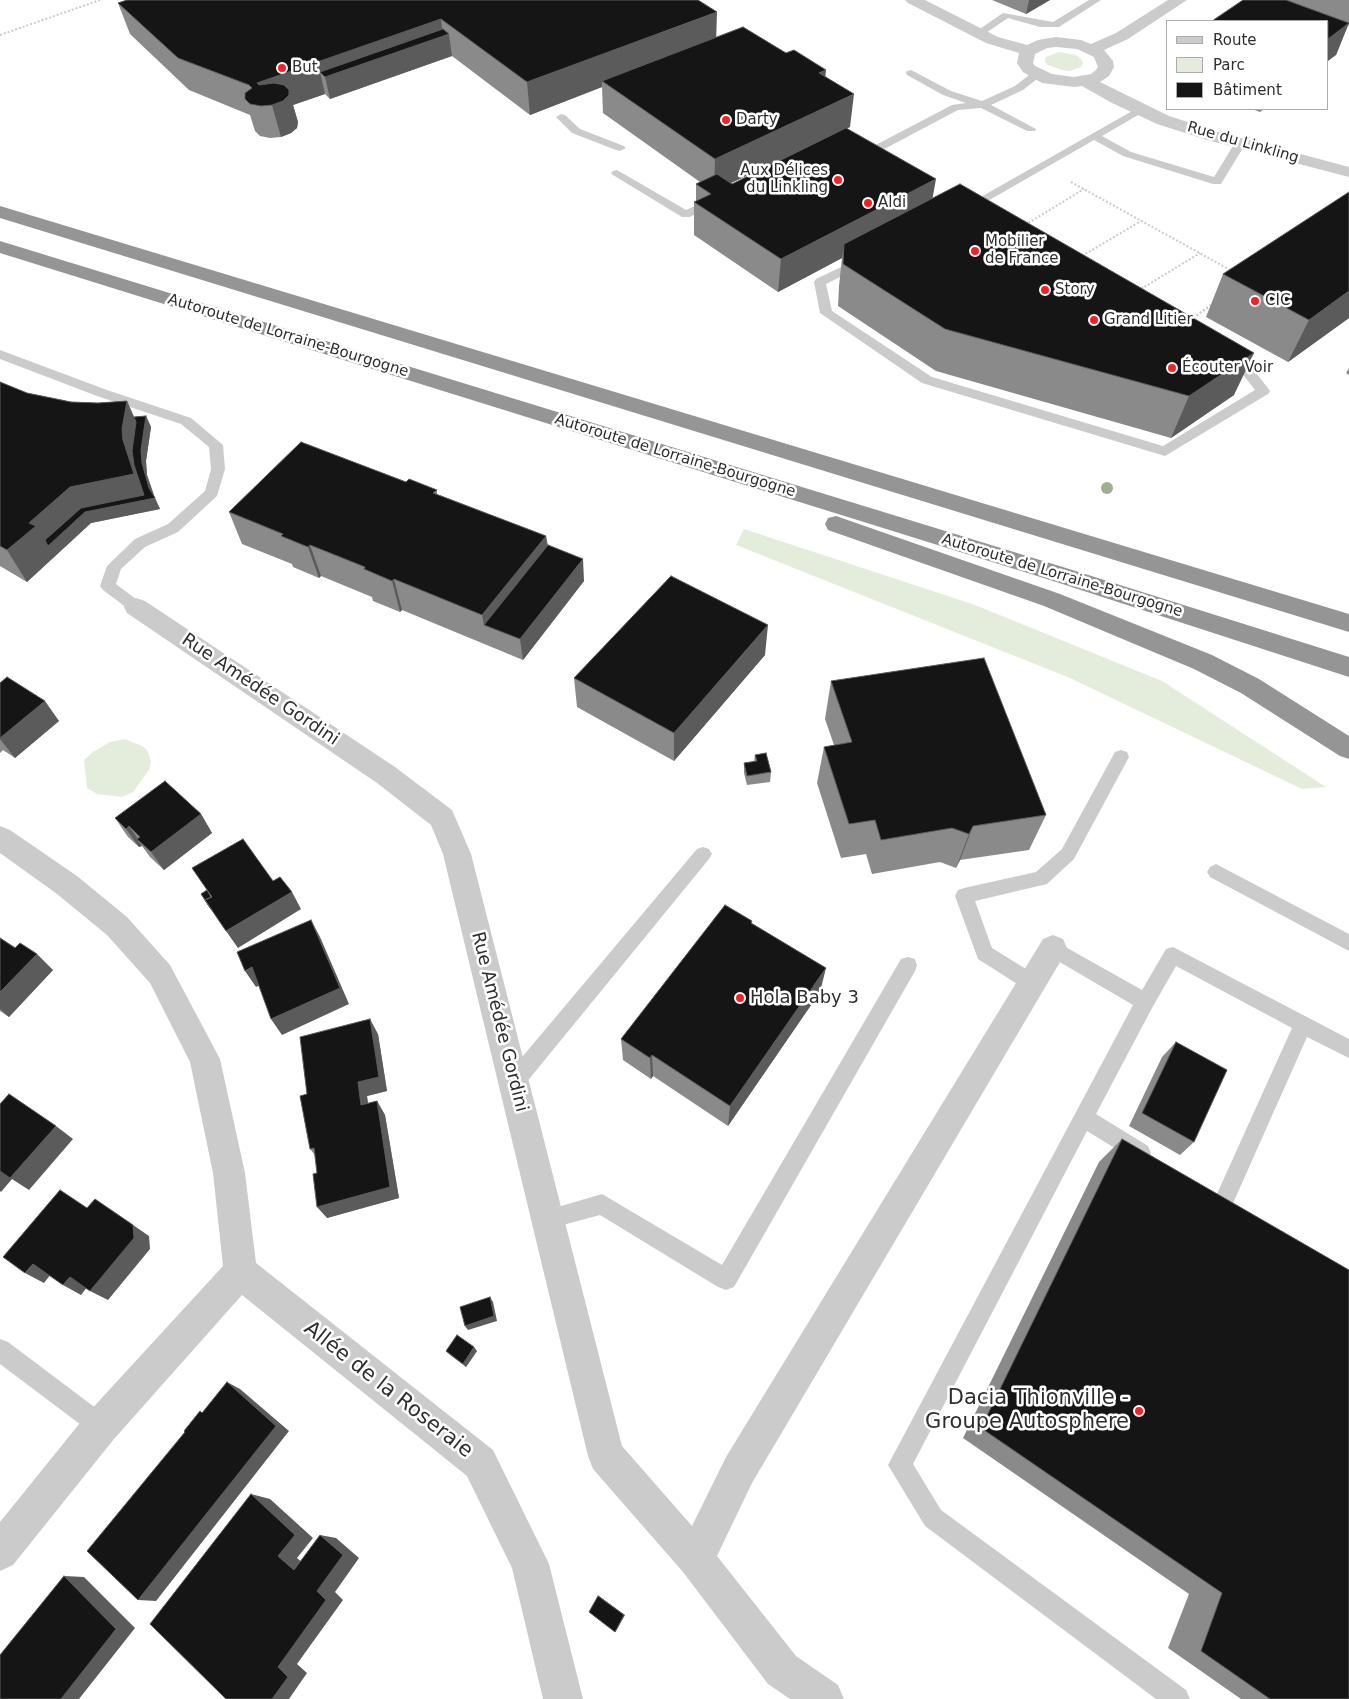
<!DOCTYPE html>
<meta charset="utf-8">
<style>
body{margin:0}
#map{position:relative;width:1349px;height:1699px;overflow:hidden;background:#fff;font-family:"DejaVu Sans",sans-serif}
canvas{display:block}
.legend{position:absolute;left:1166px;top:20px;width:162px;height:90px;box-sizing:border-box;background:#fff;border:1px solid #ababab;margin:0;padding:6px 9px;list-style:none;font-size:15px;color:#2e2e2e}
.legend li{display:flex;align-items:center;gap:10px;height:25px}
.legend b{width:25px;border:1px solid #ababab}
</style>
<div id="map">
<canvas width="1349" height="1699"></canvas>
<ul class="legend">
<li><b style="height:6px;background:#cbcbcb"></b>Route</li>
<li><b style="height:14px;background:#e4eddb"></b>Parc</li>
<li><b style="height:14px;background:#151515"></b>Bâtiment</li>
</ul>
</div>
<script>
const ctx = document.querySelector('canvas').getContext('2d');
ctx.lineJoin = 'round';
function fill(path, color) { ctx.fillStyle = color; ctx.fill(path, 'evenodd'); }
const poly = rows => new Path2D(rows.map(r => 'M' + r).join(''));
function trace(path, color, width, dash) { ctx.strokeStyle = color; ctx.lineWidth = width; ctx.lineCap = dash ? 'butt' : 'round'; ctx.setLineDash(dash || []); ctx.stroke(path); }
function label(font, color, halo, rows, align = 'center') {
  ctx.font = font + ' "DejaVu Sans",sans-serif'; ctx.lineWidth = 5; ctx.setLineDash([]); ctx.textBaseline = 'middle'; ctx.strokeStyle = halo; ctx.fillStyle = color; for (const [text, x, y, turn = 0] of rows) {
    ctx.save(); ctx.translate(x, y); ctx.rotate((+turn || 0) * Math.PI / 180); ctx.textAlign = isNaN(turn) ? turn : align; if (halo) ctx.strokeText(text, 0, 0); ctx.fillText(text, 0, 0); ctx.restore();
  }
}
fill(poly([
 [1059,52,1076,55,1081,59,1083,63,1081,67,1070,71,1062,70,1048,65,1045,62,1046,57],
 [744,529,975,605,1162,681,1326,787,1302,789,1070,678,736,545],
 [125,739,142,746,147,750,151,761,149,770,133,792,122,797,97,794,87,788,84,760,93,752,110,742]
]), '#e4eddb');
trace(poly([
 [0,35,100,0],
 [1071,182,1232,271],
 [1025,225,1084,189],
 [1082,256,1141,221],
 [1141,289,1200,253]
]), '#cbcbcb', 2, [2, 2]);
trace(poly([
 [1139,290,1143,287],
 [1190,320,1214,303]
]), '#cbcbcb', 2.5, [2, 2]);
fill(poly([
 [1089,0,1101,0,1059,27,1040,27,1008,18,983,35,979,36,974,33,1003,13,1053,22,1089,0],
 [911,70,951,91,982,101,1015,86,1033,72,1041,72,1042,74,1041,76,1023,90,991,105,1036,129,1035,131,1027,131,981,108,958,110,873,155,869,156,854,152,852,150,854,148,868,149,952,105,966,103,943,95,907,75,906,73,907,71,911,70],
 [1141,106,1145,107,1146,109,1145,111,1102,136,1131,152,1214,177,1236,141,1244,141,1246,143,1221,184,1213,184,1123,156,1094,140,986,202,994,207,996,209,994,211,986,211,972,202,1141,106],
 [561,114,565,115,580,129,624,146,626,148,620,151,616,150,572,133,556,117,561,114],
 [617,170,686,210,712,198,716,197,722,200,690,217,682,217,613,175,611,173,613,171,617,170],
 [862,257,868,261,866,264,826,284,832,311,932,377,1163,446,1255,390,1227,354,1226,351,1227,348,1237,348,1270,391,1268,394,1165,456,922,383,820,313,814,282,816,279,862,257],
 [0,350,107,390,191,418,223,445,225,469,217,496,178,532,145,547,121,569,116,584,141,603,144,607,141,611,136,613,131,611,103,590,100,586,107,566,135,539,168,524,205,491,211,469,209,447,181,424,97,396,0,359,0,350],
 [1121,750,1127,752,1129,757,1074,859,1047,884,975,901,992,948,1039,977,1041,983,1039,989,1032,991,1025,989,978,959,955,896,958,890,964,888,1036,872,1062,849,1115,752,1121,750],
 [703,847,709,849,712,854,709,859,521,1089,514,1091,507,1089,504,1082,507,1075,697,849,703,847],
 [1216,864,1349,934,1349,951,1210,877,1207,872,1210,867,1216,864],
 [1053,940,1142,990,1166,949,1173,947,1349,1039,1349,1058,1307,1037,1230,1210,1223,1213,1216,1210,1213,1203,1216,1196,1292,1028,1176,966,1152,1008,1096,1114,1148,1146,1151,1153,1148,1160,1141,1163,1134,1160,1087,1131,913,1464,941,1510,1186,1690,1190,1699,1156,1699,925,1526,888,1465,1133,1005,1046,954,1044,948,1046,942,1053,940],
 [908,957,915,959,917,965,915,971,734,1287,726,1290,718,1287,600,1215,548,1229,541,1226,538,1219,541,1212,602,1194,722,1265,901,959,908,957],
 [0,1339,8,1342,109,1418,112,1426,109,1434,101,1437,93,1434,0,1364,0,1339]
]), '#cbcbcb');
fill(poly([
 [905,0,925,0,998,37,1027,45,1038,40,1056,37,1081,40,1091,44,1116,33,1168,0,1187,0,1128,39,1104,50,1113,61,1114,67,1109,76,1100,82,1169,116,1219,132,1349,167,1349,177,1207,140,1157,124,1112,103,1082,86,1074,87,1042,83,1023,72,1017,63,1019,53,986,43,908,3,905,0],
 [1056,47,1077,49,1094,57,1098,67,1096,70,1091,74,1074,77,1052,74,1035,66,1033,63,1035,54,1047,48,1056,47],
 [136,598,145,601,395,767,452,810,471,854,622,1446,692,1526,726,1457,1043,939,1053,935,1063,939,1067,948,1063,957,752,1483,717,1556,796,1656,838,1685,844,1699,790,1699,768,1684,683,1572,593,1469,588,1456,443,854,431,825,377,783,127,613,124,607,127,601,136,598],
 [0,826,10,830,77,876,127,917,170,965,220,1059,245,1173,256,1263,493,1450,549,1564,583,1699,543,1699,512,1568,467,1476,242,1295,114,1439,13,1565,0,1571,0,1522,88,1413,223,1266,213,1173,190,1062,150,983,107,935,57,894,0,853,0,826]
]), '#cbcbcb');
fill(poly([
 [0,206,1349,614,1349,632,0,218,0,206],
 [0,241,1066,568,1349,657,1349,677,1050,580,0,253,0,241],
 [836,516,1060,594,1212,655,1259,679,1349,736,1349,759,1340,756,1241,693,1194,669,1044,606,828,530,825,524,828,518,836,516]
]), '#959595');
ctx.fillStyle = '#9eb091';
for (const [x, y] of [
 [1107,488]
]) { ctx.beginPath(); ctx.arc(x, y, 6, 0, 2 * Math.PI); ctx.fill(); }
fill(poly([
 [127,0,716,37,826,77,850,127,847,128,932,198,1234,395,1171,438,936,371,838,306,839,286,842,258,778,292,694,235,694,202,696,201,696,184,700,182,603,113,602,87,530,115,452,56,330,99,325,94,293,105,298,122,297,128,291,133,281,137,270,138,260,136,255,131,250,115,189,90,130,34,118,3],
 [781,160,732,184,731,183],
 [992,0,1050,0,1026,14],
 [1243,0,1349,0,1349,26,1348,25,1336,55],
 [1252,109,1264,109,1260,112],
 [1223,274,1349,318,1288,362,1206,317],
 [1349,368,1349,375,1346,373],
 [0,382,27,393,71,402,98,403,127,401,134,417,146,416,151,427,146,461,147,475,154,496,160,509,91,523,27,582,0,566],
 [406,482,437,490,437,494,546,536,548,545,584,581,523,660,402,610,400,612,373,601,372,597,321,576,319,578,293,567,292,564,242,544,229,512],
 [765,655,674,761,577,707,574,678],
 [831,681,1046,815,1029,850,960,860,956,868,940,862,872,874,866,854,841,858,817,783,824,747,834,745,825,719],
 [0,683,59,721,15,758,3,750,0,753],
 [755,755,771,772,770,782,747,785,744,773,744,763,754,762],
 [201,814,212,833,164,870,150,857,142,846,139,847,128,837,115,818],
 [752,924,820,992,728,1126,653,1076,651,1079,623,1060,621,1039],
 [0,938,53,970,9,1017,0,1011],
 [378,1034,387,1091,367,1096,368,1104,377,1101,385,1115,399,1198,327,1218,317,1173,315,1155,310,1149,307,1094],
 [1176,1042,1194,1142,1180,1155,1129,1126,1162,1057],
 [1122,1139,1349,1699,1241,1699,1168,1648,1189,1594,963,1438,1099,1162],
 [446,1351,477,1351,466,1367,450,1355]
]), '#8a8a8a');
fill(poly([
 [1029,0,1050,0,1026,14],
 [717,12,716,44,602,81,602,87,530,115,527,82],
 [441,19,443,36,449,34,452,56,330,99,325,77,320,72,325,94,293,105,298,122,297,128,291,133,281,137,272,105,257,83],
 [1349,23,1336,55,1328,61,1328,39],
 [826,70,823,102,819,73],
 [854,94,850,127,714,191,715,159],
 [936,179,930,212,844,244,842,258,778,292,781,259],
 [1349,291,1349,318,1288,362,1309,320],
 [1254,353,1234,395,1171,438,1189,396],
 [127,401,141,433,138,462,149,488,142,463,141,450,146,416,151,427,146,461,147,475,155,498,160,509,91,523,27,582,7,550,29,523,123,440,122,429],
 [546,536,550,567,484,625,482,615],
 [310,545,321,576,319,578,308,547],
 [583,559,584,581,523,660,520,639],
 [394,579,402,610,400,612,392,581],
 [768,625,765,655,674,761,674,733],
 [45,701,59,721,15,758,0,739,0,738],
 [201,814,212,833,164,870,151,852],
 [129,826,140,842,137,839,142,846,139,847,126,829],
 [973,826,960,860,956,868,969,834],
 [292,892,301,909,238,948,226,931],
 [311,920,320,937,349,1004,282,1035,271,1019],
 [37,954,53,970,9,1017,0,1009,0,992],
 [252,967,263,984,256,987,245,971],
 [826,968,820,992,728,1126,730,1106],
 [370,1019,378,1034,387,1091,367,1096,370,1119,361,1105,358,1082],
 [652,1055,653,1076,651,1079,650,1058],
 [377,1101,385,1115,399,1198,327,1218,317,1207],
 [56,1126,73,1139,29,1190,12,1179,1,1192,0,1191,0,1171],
 [133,1225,149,1236,150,1249,108,1300,90,1291],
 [33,1264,51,1274,44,1283,25,1273],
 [70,1277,87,1287,81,1295,63,1285],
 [490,1297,493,1302,497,1321,468,1330,465,1326],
 [474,1347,477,1351,466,1367,463,1364],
 [227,1382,240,1389,289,1431,156,1601,138,1600],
 [251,1494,270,1499,313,1538,297,1558,312,1571,294,1570,278,1556],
 [320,1535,336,1538,359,1558,335,1592,343,1600,297,1664,307,1673,289,1699,272,1699,278,1667,317,1591],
 [64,1576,84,1577,135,1628,79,1699,61,1699],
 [598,1596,599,1596,625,1615,616,1631,615,1632]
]), '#5b5b5b');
const building = poly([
 [127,0,698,0,717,12,527,82,441,19,257,83,259,85,274,83,284,85,289,90,289,95,283,101,272,105,261,106,250,104,245,99,245,93,252,88,249,85,178,58,118,3,127,0],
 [1243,0,1286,0,1349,23,1328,39,1328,21,1212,21,1243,0],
 [743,27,786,53,794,50,826,70,819,73,854,94,715,159,602,81,743,27],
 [443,29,449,34,325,77,320,72,443,29],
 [846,128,936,179,781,259,694,202,711,194,696,184,717,174,732,184,846,128],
 [960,184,1254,353,1189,396,945,329,843,264,844,244,960,184],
 [1349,192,1349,291,1309,320,1223,274,1349,192],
 [0,382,27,393,71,402,98,403,127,401,122,429,123,440,134,474,70,487,29,523,36,526,7,550,0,546,0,382],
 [146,416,141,450,142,463,149,488,155,498,85,512,48,546,45,540,81,508,144,495,134,465,132,451,136,422,134,417,146,416],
 [301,442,406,482,409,479,437,490,433,493,546,536,482,615,394,579,392,581,364,569,365,567,310,545,308,547,281,536,283,534,229,512,301,442],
 [548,545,583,559,520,639,484,625,548,545],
 [671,576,768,625,674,733,574,678,671,576],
 [984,658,1046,815,973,826,969,834,952,828,881,840,875,820,849,824,824,747,852,742,831,681,984,658],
 [7,677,45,701,0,738,0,683,7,677],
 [766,753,771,772,747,776,744,763,757,761,755,755,766,753],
 [165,781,201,814,151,852,137,839,140,837,129,826,126,829,115,818,165,781],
 [243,839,273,881,280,877,292,892,226,931,205,900,212,897,192,868,243,839],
 [207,890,211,897,205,900,211,909,201,894,207,890],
 [725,905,752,921,751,923,826,968,730,1106,652,1055,650,1058,621,1039,725,905],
 [311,920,340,988,271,1019,252,967,245,971,237,952,311,920],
 [0,938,15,948,20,943,37,954,0,992,0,938],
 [370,1019,379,1077,358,1082,361,1105,377,1101,390,1187,317,1207,313,1174,317,1173,314,1148,310,1149,300,1096,307,1094,300,1037,370,1019],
 [1176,1042,1227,1070,1194,1142,1142,1113,1176,1042],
 [9,1094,56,1126,10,1178,0,1171,0,1104,9,1094],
 [1122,1139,1349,1270,1349,1699,1270,1699,1201,1651,1222,1593,981,1428,1122,1139],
 [60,1190,87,1208,95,1199,133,1225,134,1238,90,1291,70,1277,63,1285,33,1264,25,1273,3,1257,60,1190],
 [490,1297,494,1316,465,1326,460,1307,490,1297],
 [457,1335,474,1347,463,1364,446,1351,457,1335],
 [227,1382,276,1426,138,1600,87,1551,185,1432,184,1431,200,1411,202,1413,227,1382],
 [251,1494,295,1535,278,1556,294,1570,320,1535,343,1555,317,1591,326,1600,278,1667,288,1677,272,1699,226,1699,150,1624,251,1494],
 [64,1576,116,1629,61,1699,0,1699,0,1655,64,1576],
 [598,1596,624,1615,615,1632,589,1612,598,1596]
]);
fill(building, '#151515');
trace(building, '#5b5b5b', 1);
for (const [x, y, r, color] of [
 [282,68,5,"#f62027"],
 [726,120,5,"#f62027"],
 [838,180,5,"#f62027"],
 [868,203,5,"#f62027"],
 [975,251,5,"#f62027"],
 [1045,290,5,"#f62027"],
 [1255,301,5,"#f62027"],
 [1094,320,5,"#f62027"],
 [1172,368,5,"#f62027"],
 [740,998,5,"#f62027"],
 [1139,1411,5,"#f62027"]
]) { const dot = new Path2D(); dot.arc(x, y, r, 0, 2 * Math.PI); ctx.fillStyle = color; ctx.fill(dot); trace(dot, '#fff', 2); }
label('15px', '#2e2e2e', '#fff', [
 ["But",292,68],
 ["Darty",736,120],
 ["Aux Délices",828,171,"right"],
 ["du Linkling",828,188,"right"],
 ["Aldi",878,203],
 ["Mobilier",985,242],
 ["de France",985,259],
 ["Story",1055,290],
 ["CIC",1265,301],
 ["Grand Litier",1104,320],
 ["Écouter Voir",1182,368]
], 'left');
label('15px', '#2e2e2e', '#fff', [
 ["Rue du Linkling",1243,143,16],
 ["Autoroute de Lorraine-Bourgogne",288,336,17],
 ["Autoroute de Lorraine-Bourgogne",675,456,17],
 ["Autoroute de Lorraine-Bourgogne",1062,576,17]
]);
label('18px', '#2e2e2e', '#fff', [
 ["Rue Amédée Gordini",260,690,34],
 ["Rue Amédée Gordini",499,1022,76]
]);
label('18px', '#2e2e2e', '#fff', [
 ["Hola Baby 3",750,998]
], 'left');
label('21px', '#2e2e2e', '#fff', [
 ["Allée de la Roseraie",388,1390,38]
]);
label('21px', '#2e2e2e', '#fff', [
 ["Dacia Thionville -",1129,1399],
 ["Groupe Autosphere",1129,1423]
], 'right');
</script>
